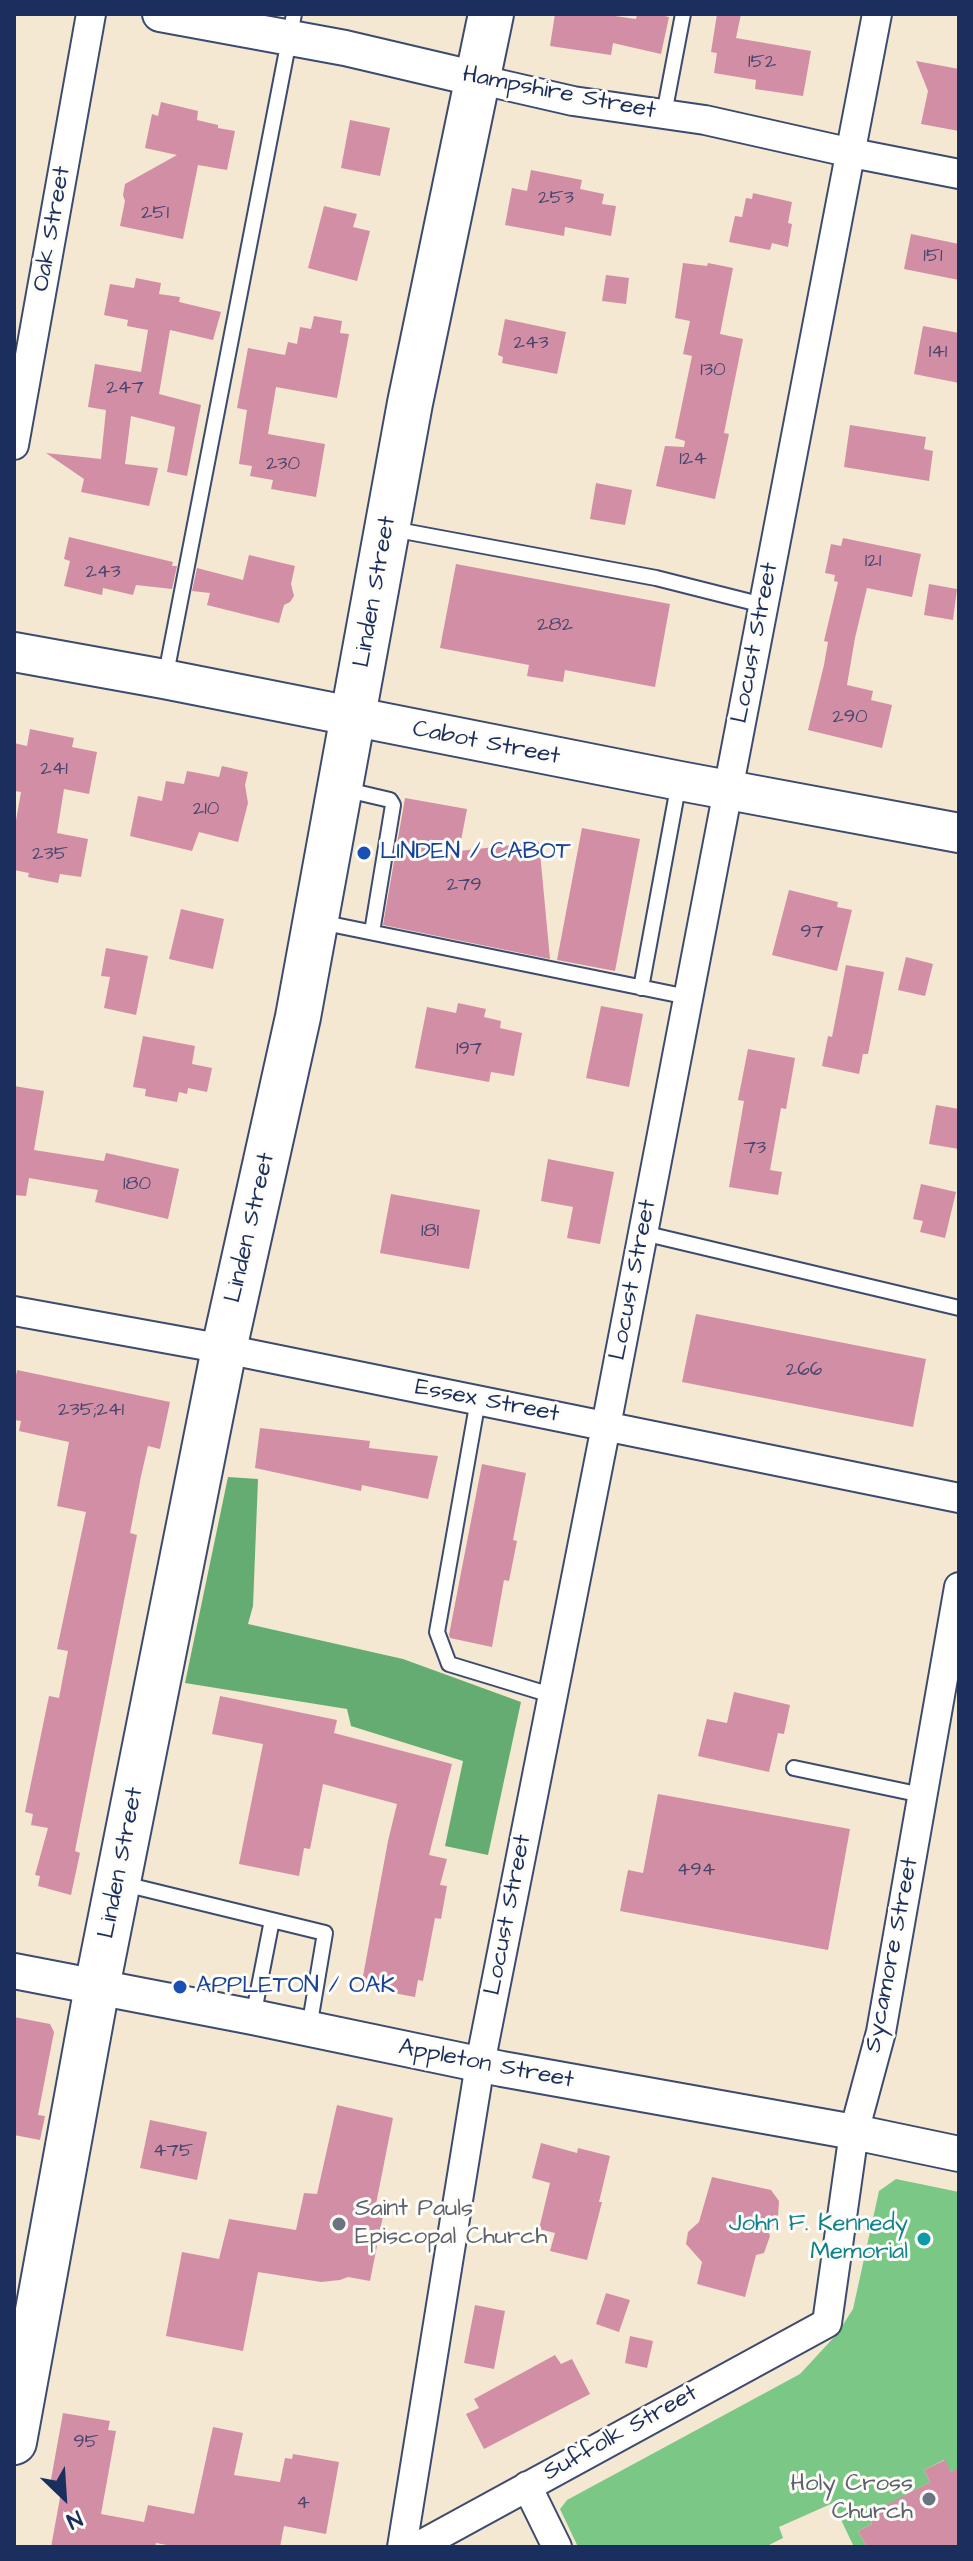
<!DOCTYPE html>
<style>
body{margin:0}
#map{position:relative;width:973px;height:2561px;overflow:hidden;background:#f5e8d2;font-family:"Architects Daughter",sans-serif}
canvas{display:block}
.frame{position:absolute;inset:0;border:16px solid #1b2f5e;pointer-events:none}
.north{position:absolute;left:24px;top:2457px;width:80px;height:80px;-webkit-text-stroke:6px #fdfcf7;paint-order:stroke;rotate:155deg;font-size:22px;font-weight:700;line-height:32px;text-align:center;color:#1b2f5e}
.north::after{content:'';display:block;margin:auto;width:28px;height:36px;background:#1b2f5e;clip-path:polygon(50% 0,100% 100%,50% 72%,0 100%)}
</style>
<div id="map">
<canvas width="973" height="2561"></canvas>
<div class="frame"></div>
<div class="north">N</div>
</div>
<script>
const ctx = document.querySelector('canvas').getContext('2d');
ctx.lineJoin = 'round';
function fill(path, color) { ctx.fillStyle = color; ctx.fill(path, 'evenodd'); }
const poly = rows => new Path2D(rows.map(r => 'M' + r).join(''));
function trace(path, color, width, dash) { ctx.strokeStyle = color; ctx.lineWidth = width; ctx.lineCap = dash ? 'butt' : 'round'; ctx.setLineDash(dash || []); ctx.stroke(path); }
function label(font, color, halo, rows, align = 'center') {
  ctx.font = font + ' "Architects Daughter",sans-serif'; ctx.lineWidth = 6; ctx.setLineDash([]); ctx.textBaseline = 'middle'; ctx.strokeStyle = halo; ctx.fillStyle = color; for (const [text, x, y, turn = 0] of rows) {
    ctx.save(); ctx.translate(x, y); ctx.rotate((+turn || 0) * Math.PI / 180); ctx.textAlign = isNaN(turn) ? turn : align; if (halo) ctx.strokeText(text, 0, 0); ctx.fillText(text, 0, 0); ctx.restore();
  }
}
fill(poly([
 [896,2179,959,2192,959,2469,951,2472,944,2460,924,2470,930,2482,867,2516,872,2524,858,2531,867,2547,854,2547,833,2503,779,2527,783,2538,765,2547,578,2547,560,2509,567,2500,800,2374,837,2334,853,2309,879,2191]
]), '#7bc785');
fill(poly([
 [228,1477,258,1479,253,1606,248,1624,403,1659,521,1702,488,1855,445,1846,463,1761,351,1726,347,1709,185,1683]
]), '#64ac72');
fill(poly([
 [555,14,601,14,636,19,637,14,655,14,669,17,661,54,613,43,611,55,550,46],
 [717,14,741,14,736,38,811,51,803,96,755,89,756,80,714,73,717,53,711,52],
 [916,61,959,69,959,131,921,124,928,91],
 [161,102,198,111,197,120,218,125,218,128,235,131,227,170,198,165,183,239,120,226,125,201,123,195,125,184,177,155,145,148,152,114,158,116],
 [350,120,390,128,380,176,341,168],
 [531,170,582,180,580,189,604,194,602,204,616,206,611,236,565,227,564,236,505,225,512,188,527,191],
 [753,193,792,202,788,223,792,224,788,247,772,243,770,250,729,242,735,216,742,217,746,198,752,199],
 [324,206,357,214,353,227,370,231,357,281,308,268],
 [911,234,959,244,959,280,904,269],
 [683,263,707,266,708,263,733,268,720,334,743,339,724,433,729,434,715,499,656,486,665,446,684,447,685,441,675,438,692,356,683,354,690,321,675,318],
 [606,275,629,278,626,304,602,301],
 [136,278,161,283,159,294,180,297,179,302,221,312,213,340,170,330,159,394,201,405,187,476,167,472,175,427,131,416,125,464,158,468,149,506,81,492,84,479,46,453,101,459,106,410,88,407,95,364,141,372,148,330,127,326,128,320,104,315,110,284,134,288],
 [314,316,342,321,340,333,349,334,337,398,276,387,268,434,325,444,316,497,271,489,273,480,250,476,252,466,239,464,247,410,237,408,248,348,285,355,288,342,297,344,300,327,311,329],
 [505,319,566,332,557,374,502,363,503,357,498,355],
 [923,326,959,333,959,383,914,374],
 [850,425,926,437,924,449,933,451,929,481,844,467],
 [596,483,632,490,625,525,590,519],
 [69,537,173,562,172,566,177,566,172,589,136,585,133,595,103,588,102,595,64,586,70,561,64,559],
 [843,538,921,554,912,597,867,588,855,638,847,685,873,691,871,700,892,705,882,748,808,730,824,665,828,642,824,641,838,582,834,581,835,575,825,573,831,544,841,546],
 [249,555,295,566,291,584,294,596,290,602,284,605,279,623,207,605,210,593,192,591,197,568,243,580],
 [456,564,670,604,655,687,565,670,563,682,527,676,529,665,440,648],
 [929,584,957,589,953,620,924,615],
 [30,729,74,738,72,747,97,752,89,794,64,789,57,833,88,839,81,877,60,874,58,883,28,877,29,873,14,870,14,832,21,792,14,791,14,743,27,746],
 [222,766,248,772,245,785,248,803,238,842,199,832,192,851,130,836,138,796,162,801,166,781,184,784,187,771,219,777],
 [405,798,467,809,459,851,539,842,550,959,383,925],
 [582,828,640,839,615,971,557,960],
 [789,890,838,902,837,907,852,910,837,971,772,955],
 [181,909,224,919,213,969,169,959],
 [106,948,148,956,136,1015,104,1008,110,977,101,976],
 [906,957,933,964,925,996,898,990],
 [846,965,884,972,868,1054,863,1054,859,1074,822,1066,828,1036,832,1037],
 [458,1003,486,1009,484,1017,501,1021,500,1028,522,1033,514,1076,491,1072,489,1082,415,1068,427,1007,456,1013],
 [601,1006,643,1014,629,1087,586,1078],
 [143,1036,195,1046,192,1064,212,1068,207,1092,188,1088,187,1094,179,1092,177,1102,145,1096,146,1089,133,1087],
 [748,1049,795,1058,786,1109,781,1108,770,1170,782,1172,778,1195,729,1187,744,1101,738,1100],
 [14,1086,44,1091,34,1150,104,1161,106,1153,179,1169,168,1219,95,1202,98,1190,29,1178,26,1196,14,1195],
 [936,1105,959,1109,959,1149,929,1144],
 [548,1159,614,1172,600,1244,567,1238,573,1207,541,1201],
 [921,1184,956,1192,945,1238,920,1232,923,1221,913,1219],
 [391,1194,480,1210,469,1269,380,1253],
 [696,1314,926,1359,913,1427,682,1382],
 [17,1370,170,1402,160,1449,148,1446,141,1476,130,1533,137,1535,75,1851,80,1853,71,1895,38,1886,40,1876,35,1875,48,1828,31,1825,33,1814,25,1812,49,1696,59,1698,68,1651,57,1649,86,1512,57,1506,69,1442,19,1431,21,1421,14,1420,14,1386],
 [260,1428,370,1441,369,1448,438,1456,428,1499,362,1485,361,1491,255,1468],
 [482,1464,526,1473,513,1540,517,1541,509,1581,504,1580,492,1647,450,1638,449,1635],
 [734,1692,790,1705,784,1734,778,1733,769,1772,698,1756,707,1719,727,1723],
 [220,1696,337,1720,334,1733,452,1764,429,1855,447,1859,440,1885,447,1886,441,1919,435,1918,423,1981,418,1980,415,1997,361,1987,388,1841,397,1804,323,1784,310,1849,304,1848,299,1876,239,1864,263,1744,212,1734],
 [658,1794,850,1829,828,1950,620,1911,628,1870,643,1873],
 [14,2017,50,2024,54,2032,38,2115,45,2116,40,2140,14,2135],
 [337,2105,393,2118,376,2204,385,2206,370,2281,348,2277,340,2280,321,2282,258,2272,243,2351,166,2336,182,2252,219,2259,229,2219,296,2230,304,2193,317,2194],
 [150,2120,207,2132,197,2180,140,2168],
 [541,2143,577,2153,578,2148,610,2156,599,2202,602,2202,587,2260,550,2251,555,2233,539,2229,550,2183,532,2178],
 [712,2177,771,2190,779,2201,778,2216,769,2233,770,2236,764,2253,756,2255,745,2297,697,2284,702,2262,686,2244,688,2232,699,2222],
 [606,2293,630,2300,619,2332,596,2324],
 [475,2305,505,2311,494,2369,464,2363],
 [630,2336,653,2341,647,2368,625,2363],
 [555,2355,561,2364,572,2359,590,2394,484,2449,466,2414,479,2408,474,2399],
 [63,2413,110,2421,108,2430,116,2431,101,2514,144,2522,148,2505,194,2514,213,2427,243,2433,234,2475,280,2482,285,2458,292,2459,293,2454,339,2462,326,2534,284,2526,280,2547,178,2547,156,2543,155,2547,51,2547,62,2487,50,2485],
 [945,2460,951,2472,959,2468,959,2547,867,2547,858,2531,872,2524,867,2515,930,2482,924,2470]
]), '#d28ea5');
const service = poly([
 [664,114,683,14],
 [392,529,656,578,763,605],
 [165,679,294,14],
 [343,789,390,800,393,805,372,932],
 [320,922,688,997],
 [641,988,679,782],
 [643,1233,959,1308],
 [478,1400,437,1632,449,1664,551,1695],
 [794,1768,922,1795],
 [120,1883,325,1933,309,2028],
 [253,2017,272,1920]
]);
const minor = poly([
 [477,79,573,101,705,120,852,153,959,174],
 [14,445,91,14],
 [14,1311,235,1351,959,1498],
 [527,2486,557,2547],
 [402,2547,480,2064,606,1426,877,14],
 [417,2547,827,2323,854,2132,881,2032,959,1587]
]);
const tertiary = poly([
 [160,14,345,48,477,79],
 [14,1971,253,2017,502,2069,854,2132,959,2154]
]);
const secondary = poly([
 [14,652,164,679,680,781,959,833]
]);
const primary = poly([
 [14,2442,97,1987,224,1349,298,1017,410,403,491,14]
]);
trace(service, '#3c4b6f', 18);
trace(minor, '#3c4b6f', 32);
trace(tertiary, '#3c4b6f', 38);
trace(secondary, '#3c4b6f', 42);
trace(primary, '#3c4b6f', 48);
trace(service, '#fff', 14);
trace(minor, '#fff', 28);
trace(tertiary, '#fff', 34);
trace(secondary, '#fff', 38);
trace(primary, '#fff', 44);
for (const [x, y, r, color] of [
 [364,853,8,"#1a4fb4"],
 [180,1987,8,"#1a4fb4"],
 [339,2224,8,"#6b7280"],
 [924,2239,8,"#0f9aa8"],
 [929,2499,8,"#6b7280"]
]) { const dot = new Path2D(); dot.arc(x, y, r, 0, 2 * Math.PI); ctx.fillStyle = color; ctx.fill(dot); trace(dot, '#fdfcf7', 3); }
label('20px', '#494770', null, [
 ["152",762,63],
 ["253",556,199],
 ["251",155,214],
 ["151",933,257],
 ["243",531,344],
 ["141",938,353],
 ["130",713,371],
 ["247",125,389],
 ["124",693,460],
 ["230",283,465],
 ["121",873,562],
 ["243",103,573],
 ["282",555,626],
 ["290",850,718],
 ["241",54,770],
 ["210",206,810],
 ["235",50,855],
 ["279",464,886],
 ["97",812,933],
 ["197",469,1050],
 ["73",755,1149],
 ["180",137,1185],
 ["181",430,1232],
 ["266",804,1371],
 ["235;241",91,1411],
 ["494",696,1871],
 ["475",173,2152],
 ["95",86,2443],
 ["4",303,2504]
]);
label('24px', '#1b2f5e', '#fdfcf7', [
 ["Hampshire Street",559,94,11],
 ["Oak Street",53,229,-80],
 ["Linden Street",376,592,-80],
 ["Locust Street",756,643,-79],
 ["Cabot Street",486,744,11],
 ["Linden Street",251,1228,-77],
 ["Locust Street",634,1280,-79],
 ["Essex Street",487,1402,11],
 ["Linden Street",122,1863,-79],
 ["Locust Street",509,1915,-79],
 ["Sycamore Street",893,1955,-79],
 ["Appleton Street",486,2065,11],
 ["Suffolk Street",621,2434,-29]
]);
label('24px', '#164399', '#fdfcf7', [
 ["LINDEN / CABOT",380,853],
 ["APPLETON / OAK",196,1987]
], 'left');
label('24px', '#5b616d', '#fdfcf7', [
 ["Saint Pauls",355,2210],
 ["Episcopal Church",355,2238],
 ["Holy Cross",913,2485,"right"],
 ["Church",913,2513,"right"]
], 'left');
label('24px', '#0d838f', '#fdfcf7', [
 ["John F. Kennedy",908,2225],
 ["Memorial",908,2253]
], 'right');
</script>
